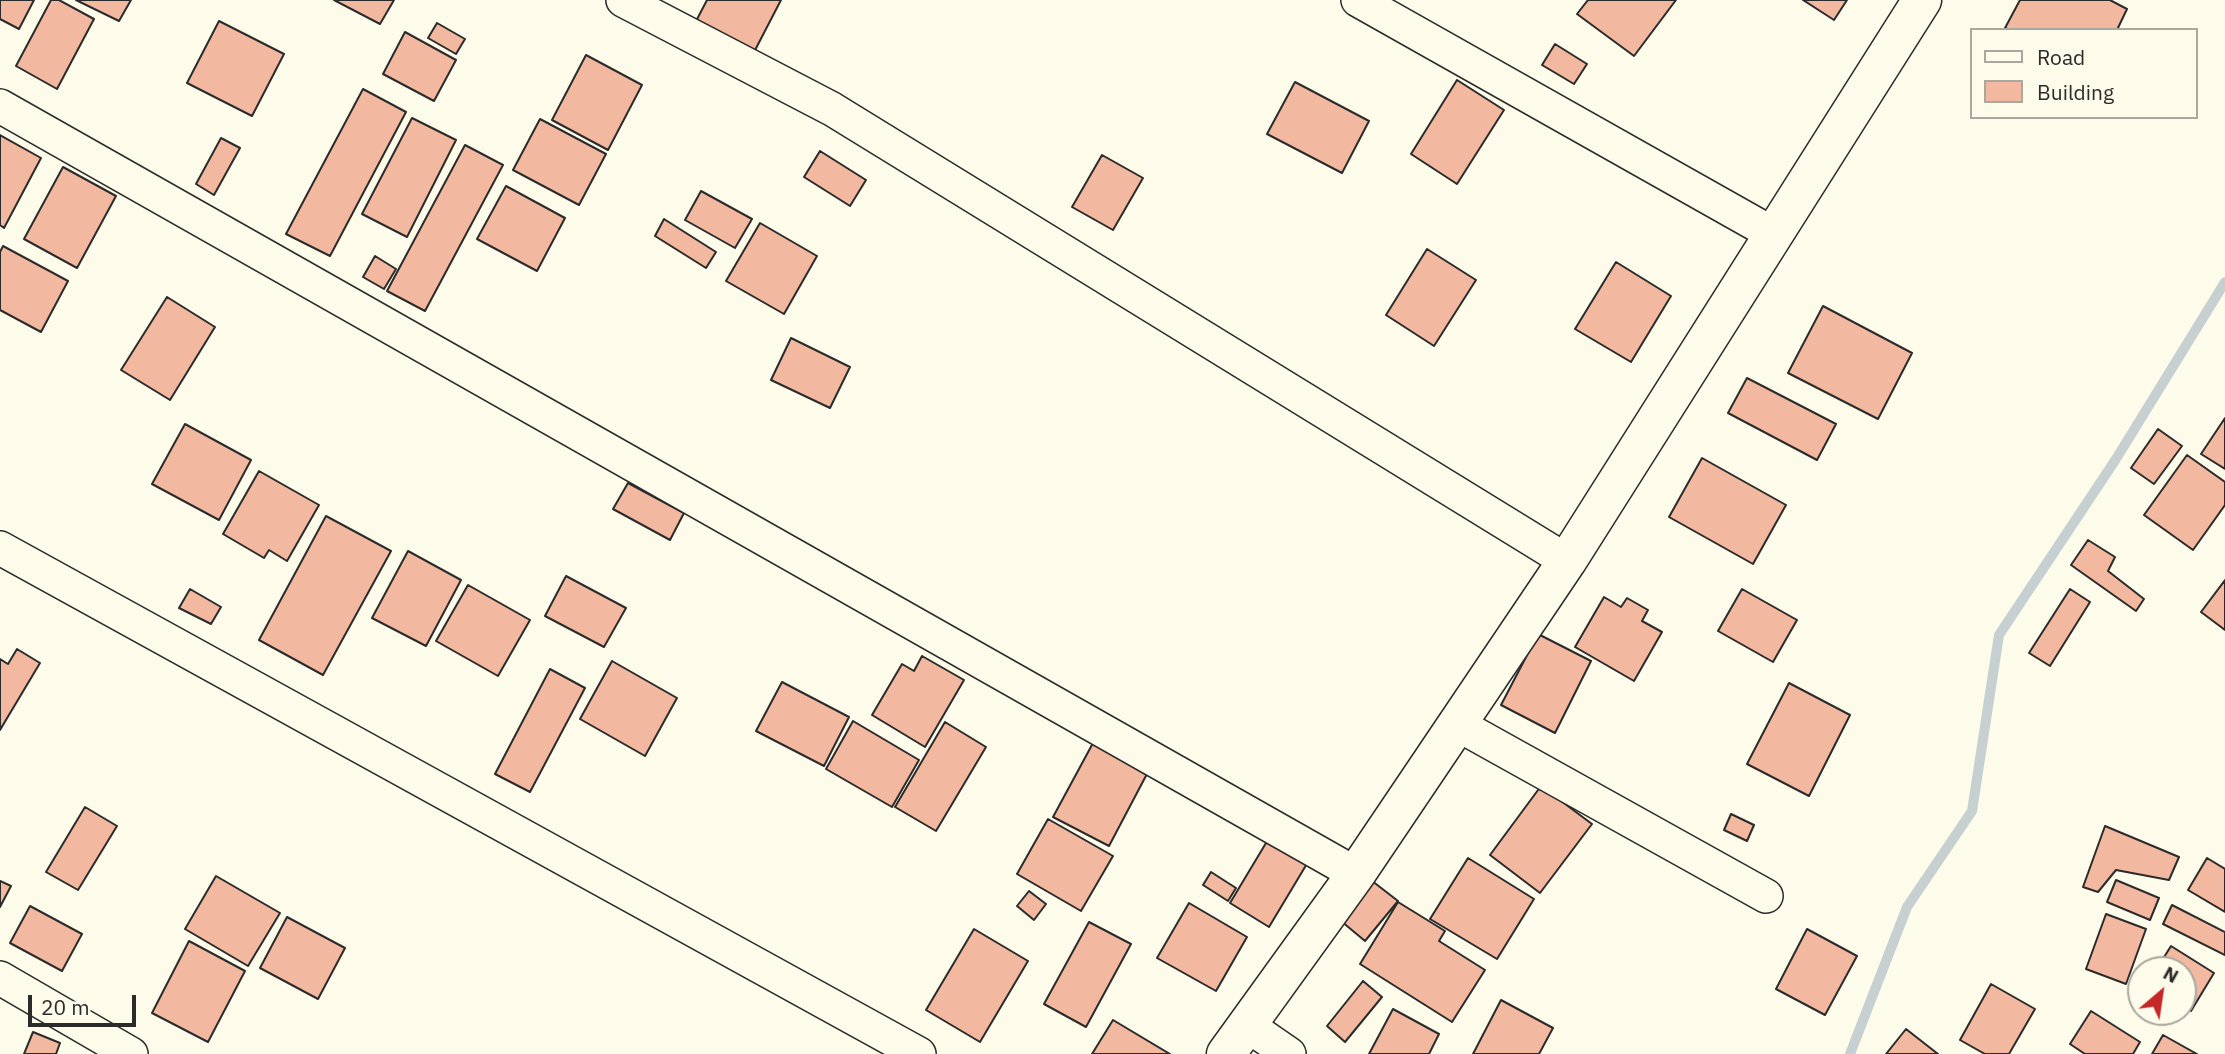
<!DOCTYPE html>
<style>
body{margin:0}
#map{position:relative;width:2225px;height:1054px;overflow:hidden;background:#fdfbea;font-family:"IBM Plex Sans",sans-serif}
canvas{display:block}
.legend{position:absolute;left:1970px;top:28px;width:228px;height:91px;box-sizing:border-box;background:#fdfbea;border:2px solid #a9a89e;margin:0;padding:9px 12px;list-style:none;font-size:21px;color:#2b2b2b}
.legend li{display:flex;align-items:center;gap:14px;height:35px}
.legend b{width:35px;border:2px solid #a9a89e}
.north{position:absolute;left:2127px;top:956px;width:70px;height:70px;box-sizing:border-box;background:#fdfbea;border:2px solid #a9a89e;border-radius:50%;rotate:29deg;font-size:19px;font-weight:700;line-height:28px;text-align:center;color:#2b2b2b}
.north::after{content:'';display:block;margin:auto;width:24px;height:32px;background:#c62828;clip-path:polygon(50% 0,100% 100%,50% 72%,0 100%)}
.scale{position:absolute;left:28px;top:995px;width:108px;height:32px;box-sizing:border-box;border:4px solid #2b2b2b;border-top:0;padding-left:9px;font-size:21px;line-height:24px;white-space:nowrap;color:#2b2b2b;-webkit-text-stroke:5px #fdfbea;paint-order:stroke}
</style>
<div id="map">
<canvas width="2225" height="1054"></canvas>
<ul class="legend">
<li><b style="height:9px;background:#fdfbea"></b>Road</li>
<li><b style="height:19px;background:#f2b8a0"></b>Building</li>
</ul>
<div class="north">N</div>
<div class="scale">20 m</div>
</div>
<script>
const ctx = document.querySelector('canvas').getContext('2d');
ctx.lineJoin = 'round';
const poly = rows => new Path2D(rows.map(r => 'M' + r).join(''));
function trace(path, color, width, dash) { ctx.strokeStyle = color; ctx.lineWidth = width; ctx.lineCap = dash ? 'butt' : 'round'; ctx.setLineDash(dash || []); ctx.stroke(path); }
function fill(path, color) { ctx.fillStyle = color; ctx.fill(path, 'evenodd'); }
trace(poly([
 [1850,1054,1907,907,1972,811,1999,635,2116,459,2225,282]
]), '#c7d0d0', 10);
const building = poly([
 [0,0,34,0,19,29,0,19,0,0],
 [51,0,59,0,94,19,57,89,16,66,51,0],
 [76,0,131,0,119,21,76,0],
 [334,0,394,0,380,24,334,0],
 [707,0,781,0,752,56,694,25,707,0],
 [1588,0,1676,0,1634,56,1577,14,1588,0],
 [1803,0,1847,0,1834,20,1803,0],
 [2020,0,2110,0,2127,9,2117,30,2010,30,2005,28,2020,0],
 [219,21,284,54,252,116,187,83,219,21],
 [437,23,465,39,456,54,428,38,437,23],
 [405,32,456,60,434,101,383,74,405,32],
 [1555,44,1587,64,1574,84,1542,65,1555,44],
 [586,55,642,85,608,150,552,120,586,55],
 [1457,80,1504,110,1457,184,1411,154,1457,80],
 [1295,82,1369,121,1342,173,1267,134,1295,82],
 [363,89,406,112,330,256,286,234,363,89],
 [412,118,456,140,407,237,362,214,412,118],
 [540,119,606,154,579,205,513,170,540,119],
 [0,135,41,158,4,228,0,225,0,135],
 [221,138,240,148,214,195,196,184,221,138],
 [465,145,503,165,425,311,387,291,465,145],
 [820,151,866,180,850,206,804,177,820,151],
 [1102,155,1143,178,1113,230,1072,207,1102,155],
 [63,167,116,196,77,268,24,239,63,167],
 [506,186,565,218,537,271,477,239,506,186],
 [701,191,752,219,735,248,685,220,701,191],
 [664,219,716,252,706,268,655,236,664,219],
 [760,223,817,256,784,314,726,281,760,223],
 [3,246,68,281,41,332,0,310,0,252,3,246],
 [1427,249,1476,280,1434,346,1386,315,1427,249],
 [375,256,396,269,384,289,363,277,375,256],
 [1616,262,1671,296,1631,362,1575,329,1616,262],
 [167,297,215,327,170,400,121,370,167,297],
 [1823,306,1912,353,1878,419,1788,373,1823,306],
 [791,338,850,367,830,408,771,380,791,338],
 [1747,378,1836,424,1817,460,1728,413,1747,378],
 [2225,418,2225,469,2201,454,2225,418],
 [185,424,251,460,219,520,152,484,185,424],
 [2158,429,2182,446,2154,484,2131,468,2158,429],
 [2187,455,2225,482,2225,505,2193,550,2144,515,2187,455],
 [1702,458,1786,505,1753,564,1669,517,1702,458],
 [259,471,319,505,287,561,269,550,264,558,223,534,259,471],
 [628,483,684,513,670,540,613,509,628,483],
 [326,516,391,551,323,675,259,640,326,516],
 [2088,540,2115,557,2108,571,2144,599,2136,611,2071,565,2088,540],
 [408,551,461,580,426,646,372,618,408,551],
 [566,576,626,608,604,647,545,616,566,576],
 [2225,580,2225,630,2201,612,2225,580],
 [468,585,530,620,498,676,436,641,468,585],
 [190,589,221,607,211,624,179,608,190,589],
 [1742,589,1797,620,1773,662,1718,631,1742,589],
 [2070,589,2090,602,2050,666,2029,653,2070,589],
 [1604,597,1621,607,1627,598,1648,610,1642,621,1662,632,1634,681,1575,647,1604,597],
 [1538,634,1591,661,1555,733,1501,705,1538,634],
 [17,649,40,663,0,730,0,659,8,664,17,649],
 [922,656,964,680,925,747,872,715,902,664,914,671,922,656],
 [612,661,677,698,645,756,580,719,612,661],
 [550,669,585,688,530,792,495,774,550,669],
 [782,682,849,717,824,766,756,731,782,682],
 [1789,683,1850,715,1809,796,1747,764,1789,683],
 [853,721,919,760,892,807,826,769,853,721],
 [945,722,986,747,936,831,895,807,945,722],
 [1093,743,1148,772,1109,846,1053,817,1093,743],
 [1541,786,1592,824,1540,893,1490,855,1541,786],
 [85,807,117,826,78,890,46,872,85,807],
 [1731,814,1754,825,1747,841,1724,830,1731,814],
 [1048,819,1113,856,1081,911,1017,874,1048,819],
 [2105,826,2179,857,2169,880,2116,870,2098,892,2083,887,2105,826],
 [1272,833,1311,857,1269,927,1230,903,1272,833],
 [1468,858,1534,899,1497,959,1430,919,1468,858],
 [2207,858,2225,869,2225,912,2188,890,2207,858],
 [1211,872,1236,888,1228,901,1203,885,1211,872],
 [216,876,280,913,248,966,185,929,216,876],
 [1367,877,1398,901,1365,941,1335,916,1367,877],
 [2116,880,2159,898,2150,920,2107,902,2116,880],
 [0,881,11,886,0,907,0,881],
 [1029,891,1046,904,1034,920,1017,906,1029,891],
 [1398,902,1445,931,1439,941,1485,970,1452,1022,1360,964,1398,902],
 [1189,903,1247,937,1216,991,1157,958,1189,903],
 [2172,905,2225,932,2225,955,2163,924,2172,905],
 [30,906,82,934,62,971,10,943,30,906],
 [2106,914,2146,929,2126,984,2086,969,2106,914],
 [287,917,345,948,318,999,260,968,287,917],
 [1089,922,1131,944,1086,1027,1044,1004,1089,922],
 [974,929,1028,961,980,1042,926,1010,974,929],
 [1807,929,1857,956,1825,1015,1776,989,1807,929],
 [189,941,245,971,208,1042,152,1013,189,941],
 [2171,946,2214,973,2191,1011,2183,1006,2183,970,2156,970,2171,946],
 [1363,981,1382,997,1345,1042,1327,1026,1363,981],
 [1991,984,2035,1009,2009,1054,1985,1054,1960,1040,1991,984],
 [1501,1000,1553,1028,1539,1054,1473,1054,1501,1000],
 [1393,1009,1439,1034,1429,1054,1369,1054,1393,1009],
 [2091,1011,2140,1042,2133,1054,2085,1054,2070,1044,2091,1011],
 [1113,1020,1170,1054,1092,1054,1113,1020],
 [1906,1029,1938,1054,1886,1054,1906,1029],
 [33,1032,60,1043,56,1054,24,1054,33,1032],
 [2163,1035,2197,1054,2152,1054,2163,1035]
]);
fill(building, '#f2b8a0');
trace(building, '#2b2b2b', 2);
const minor = poly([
 [623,0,832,109,1567,561],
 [1358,0,1775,235],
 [0,106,1356,874],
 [0,548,919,1054],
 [1457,724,1766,896],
 [0,978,131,1054],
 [1247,1025,1289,1054]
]);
const tertiary = poly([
 [1226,1054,1356,874,1567,561,1922,0]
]);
trace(minor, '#2b2b2b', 36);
trace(tertiary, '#2b2b2b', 41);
trace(minor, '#fdfbea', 33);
trace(tertiary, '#fdfbea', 38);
</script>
